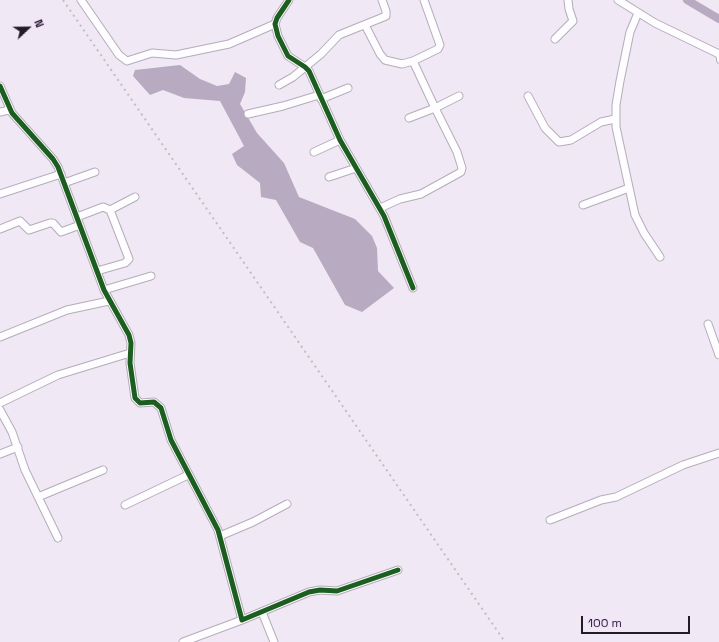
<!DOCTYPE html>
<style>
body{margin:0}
#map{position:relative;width:719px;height:642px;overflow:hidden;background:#f0e8f5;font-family:"Space Grotesk",sans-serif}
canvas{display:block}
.north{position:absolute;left:8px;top:8px;width:40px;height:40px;-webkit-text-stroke:3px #f1e2fb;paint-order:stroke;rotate:68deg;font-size:11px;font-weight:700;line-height:16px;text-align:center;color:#221c27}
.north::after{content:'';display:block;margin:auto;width:14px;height:18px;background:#221c27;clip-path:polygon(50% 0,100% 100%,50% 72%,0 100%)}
.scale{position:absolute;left:581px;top:616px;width:109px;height:18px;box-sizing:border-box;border:2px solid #221c27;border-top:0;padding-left:5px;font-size:12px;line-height:14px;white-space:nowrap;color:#221c27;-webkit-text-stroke:3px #f1e2fb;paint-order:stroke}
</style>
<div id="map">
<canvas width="719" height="642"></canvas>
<div class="north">N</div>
<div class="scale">100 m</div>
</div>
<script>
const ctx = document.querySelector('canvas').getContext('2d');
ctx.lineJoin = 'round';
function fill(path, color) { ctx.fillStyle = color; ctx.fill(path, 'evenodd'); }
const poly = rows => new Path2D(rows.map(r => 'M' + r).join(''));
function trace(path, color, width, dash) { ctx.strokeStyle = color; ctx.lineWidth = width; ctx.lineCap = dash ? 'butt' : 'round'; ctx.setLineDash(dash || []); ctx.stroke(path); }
fill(poly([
 [180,65,200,79,217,86,229,84,235,72,246,78,245,92,240,104,257,133,284,163,299,197,355,219,372,236,377,248,378,271,394,288,362,312,345,305,313,248,300,242,276,200,261,197,260,183,237,165,232,154,244,146,220,101,184,98,163,90,150,95,133,76,135,70]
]), '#b8aac1');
trace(poly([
 [687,0,719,19]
]), '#b8aac1', 8);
const service = poly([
 [718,54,719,61]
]);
const minor = poly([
 [81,0,119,55,127,61,152,53,176,55,229,44,275,24],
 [289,0,277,18,275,24,278,36,288,56,305,67,309,71,340,140,384,216,413,288],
 [618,0,655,23,719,54],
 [638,13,630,32,620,81,616,105,616,127,635,215,644,233,660,257],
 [365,25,380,54,385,60,402,64,413,61,438,49,440,45,424,0],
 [555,39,573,21,569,9,568,0],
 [279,85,293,77,321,54,339,35,386,16,386,11,382,0],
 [0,86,12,113,53,159,58,167,104,290,129,335,131,343,130,363,135,398,140,403,154,402,161,408,171,440,218,530,242,620,309,592,320,590,337,591,398,570],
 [528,96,545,128,559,142,571,140,601,122,615,119],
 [321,99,348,88],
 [0,112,9,110],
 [248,114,283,106,319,95],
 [409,118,435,108,413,61],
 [314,152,340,140],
 [329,177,356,168],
 [64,183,95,172],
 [0,194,61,174],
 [583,205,629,188],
 [380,208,400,199,421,194,461,172,462,168,457,152,435,108,459,96],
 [77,217,103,207,110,210,135,197],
 [0,229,20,221,29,230,50,223,53,223,61,232,80,225],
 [97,271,125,263,129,259,110,210],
 [104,290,151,276],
 [708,324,719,355],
 [0,337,67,310,109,301],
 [0,403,58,375,130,353],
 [0,410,12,432,25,470,58,538],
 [0,454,18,447],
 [38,497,103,470],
 [125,505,188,475],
 [550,520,601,500,616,497,683,465,719,453],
 [220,536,253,522,287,504],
 [262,612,274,642],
 [183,642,242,620]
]);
trace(service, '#b4adb8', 5.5);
trace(minor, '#b4adb8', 9);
trace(service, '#fdfcfe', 3.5);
trace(minor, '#fdfcfe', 7);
trace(poly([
 [63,0,505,642]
]), '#c0bec1', 2, [2, 4]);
trace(poly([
 [289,0,277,18,275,24,278,36,288,56,305,67,309,71,340,140,384,216,413,288],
 [0,86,12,113,53,159,58,167,104,290,129,335,131,343,130,363,135,398,140,403,154,402,161,408,171,440,218,530,242,620,309,592,320,590,337,591,398,570]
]), '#1b5e20', 5);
</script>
